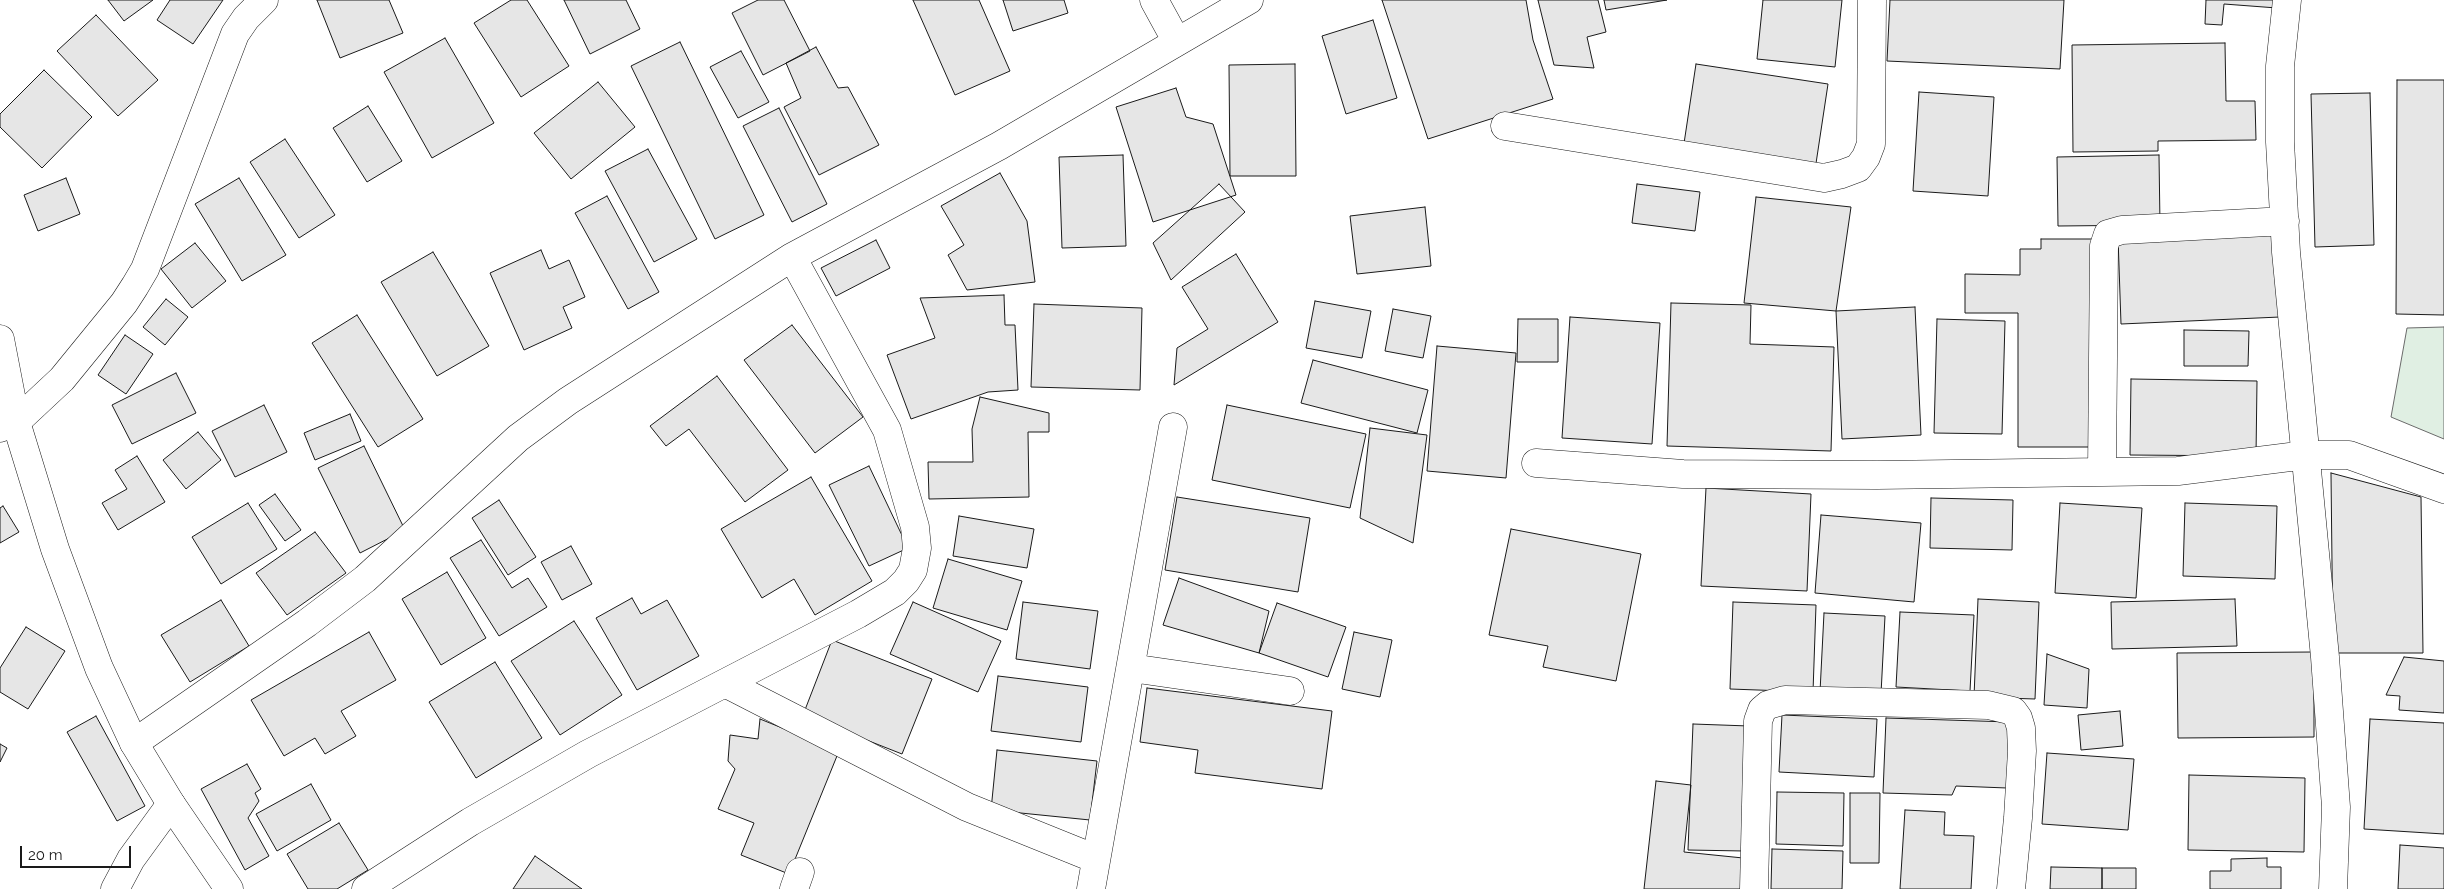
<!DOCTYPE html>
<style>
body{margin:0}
#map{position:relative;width:2444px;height:889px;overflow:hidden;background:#fff;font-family:Raleway,sans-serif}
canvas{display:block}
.scale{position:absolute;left:20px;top:846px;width:111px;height:22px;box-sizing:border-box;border:2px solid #1a1a1a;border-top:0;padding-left:6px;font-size:15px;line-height:18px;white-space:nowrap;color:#1a1a1a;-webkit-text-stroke:4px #fff;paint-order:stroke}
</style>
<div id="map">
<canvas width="2444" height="889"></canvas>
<div class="scale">20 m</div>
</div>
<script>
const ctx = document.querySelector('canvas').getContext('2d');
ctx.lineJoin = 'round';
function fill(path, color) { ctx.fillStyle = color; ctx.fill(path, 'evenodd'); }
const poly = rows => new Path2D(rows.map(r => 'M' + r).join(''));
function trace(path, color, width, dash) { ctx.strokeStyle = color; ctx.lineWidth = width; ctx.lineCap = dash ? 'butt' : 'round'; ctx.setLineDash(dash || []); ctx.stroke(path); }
const green = poly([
 [2444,327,2444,439,2391,417,2407,328,2444,327]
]);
fill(green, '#e0efe3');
trace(green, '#6a6a6a', 1);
const building = poly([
 [108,0,153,0,124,21,108,0],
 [170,0,223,0,193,44,157,20,170,0],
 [317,0,389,0,403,33,340,58,317,0],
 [511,0,527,0,569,66,521,97,474,23,511,0],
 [564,0,626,0,640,29,590,54,564,0],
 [758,0,784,0,810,51,763,75,732,13,758,0],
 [913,0,979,0,1010,71,955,95,913,0],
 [1003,0,1064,0,1068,13,1013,31,1003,0],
 [1382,0,1526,0,1533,40,1553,99,1428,139,1382,0],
 [1538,0,1598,0,1606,32,1587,37,1594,68,1554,65,1538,0],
 [1604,0,1667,0,1606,10,1604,0],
 [1763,0,1842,0,1835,67,1757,59,1763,0],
 [1890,0,2064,0,2060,69,1887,61,1890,0],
 [2206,0,2278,0,2277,8,2224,4,2222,25,2205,24,2206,0],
 [96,15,158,80,118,116,57,51,96,15],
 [1373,20,1397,98,1346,114,1322,36,1373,20],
 [445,38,494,123,432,158,384,72,445,38],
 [680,42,764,215,715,239,631,66,680,42],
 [2225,43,2226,101,2255,101,2256,140,2158,141,2158,151,2073,152,2072,45,2225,43],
 [816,47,838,88,848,87,879,145,819,175,784,107,801,98,786,63,816,47],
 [741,51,769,102,738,118,710,67,741,51],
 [1295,64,1296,176,1230,176,1229,65,1295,64],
 [1696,64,1828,84,1815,170,1683,150,1696,64],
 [44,70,92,117,42,168,0,127,0,114,44,70],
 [2397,80,2444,80,2444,315,2396,314,2397,80],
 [598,82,635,127,571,179,534,133,598,82],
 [1176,88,1186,117,1213,124,1236,195,1153,222,1116,107,1176,88],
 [1919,92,1994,97,1988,196,1913,191,1919,92],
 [2370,93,2374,245,2315,247,2311,94,2370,93],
 [368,106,402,161,367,182,333,128,368,106],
 [779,108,827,204,792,222,743,126,779,108],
 [285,139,335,215,299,238,250,162,285,139],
 [648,149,697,239,654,262,605,171,648,149],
 [1123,155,1126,246,1062,248,1059,157,1123,155],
 [2159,155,2160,225,2058,226,2057,157,2159,155],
 [1000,173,1027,221,1035,282,967,290,948,255,964,245,941,206,1000,173],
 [66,178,80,214,38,231,24,195,66,178],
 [239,178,286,255,242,281,195,204,239,178],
 [1219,184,1245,212,1171,280,1153,243,1219,184],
 [1637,184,1700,192,1695,231,1632,223,1637,184],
 [607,196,659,292,628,309,575,213,607,196],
 [1756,197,1851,207,1836,311,1744,303,1756,197],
 [1425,207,1431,266,1357,274,1350,216,1425,207],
 [2277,230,2280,317,2121,324,2118,237,2277,230],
 [2041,239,2095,239,2095,447,2018,447,2018,313,1965,313,1965,274,2020,275,2020,249,2041,249,2041,239],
 [876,240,890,268,836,296,821,268,876,240],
 [195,243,226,281,192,308,161,269,195,243],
 [541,250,549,269,569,260,585,297,563,307,572,328,524,350,490,273,541,250],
 [433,252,489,346,437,376,381,282,433,252],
 [1236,254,1278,322,1174,385,1177,348,1208,329,1182,287,1236,254],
 [1004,295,1005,325,1015,325,1018,390,988,392,911,419,887,355,935,338,920,298,1004,295],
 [166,299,188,317,165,345,143,327,166,299],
 [1315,301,1371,311,1362,358,1306,348,1315,301],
 [1671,303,1751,305,1750,344,1834,347,1831,451,1667,446,1671,303],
 [1034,304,1142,308,1140,390,1031,387,1034,304],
 [1915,307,1921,435,1842,439,1836,311,1915,307],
 [1393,309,1431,316,1423,358,1385,351,1393,309],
 [357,315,423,419,378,447,312,343,357,315],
 [1570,317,1660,323,1652,444,1562,438,1570,317],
 [1518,319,1558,319,1558,362,1517,362,1518,319],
 [1937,319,2005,321,2002,434,1934,433,1937,319],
 [792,325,863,417,815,453,744,360,792,325],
 [2184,330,2249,331,2248,366,2184,366,2184,330],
 [125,335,153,354,126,394,98,375,125,335],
 [1437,346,1516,353,1506,478,1427,471,1437,346],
 [1313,360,1428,390,1417,433,1301,403,1313,360],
 [176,373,196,413,132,444,112,405,176,373],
 [717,376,788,470,745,502,689,429,666,446,650,426,717,376],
 [2131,379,2257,381,2256,456,2130,455,2131,379],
 [980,397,1049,413,1049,432,1028,432,1029,497,929,499,928,462,973,462,972,429,980,397],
 [264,405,287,452,235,477,212,431,264,405],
 [1227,405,1366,434,1350,508,1212,480,1227,405],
 [350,414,361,441,315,460,304,433,350,414],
 [1370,428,1427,435,1413,543,1360,518,1370,428],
 [198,432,221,460,186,489,163,460,198,432],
 [364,446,405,530,360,553,318,468,364,446],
 [137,456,165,502,118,530,102,503,127,489,115,470,137,456],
 [869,466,908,548,869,566,829,485,869,466],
 [2331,473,2421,497,2423,653,2333,653,2331,473],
 [811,477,872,581,815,615,794,579,762,598,721,529,811,477],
 [1706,488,1811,494,1807,591,1701,586,1706,488],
 [275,494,301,530,285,541,259,505,275,494],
 [1177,497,1310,518,1298,592,1165,570,1177,497],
 [1931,498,2013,500,2012,550,1930,548,1931,498],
 [499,500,536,557,508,575,472,518,499,500],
 [248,503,277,549,221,584,192,537,248,503],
 [2060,503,2142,508,2136,598,2055,593,2060,503],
 [2185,503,2277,506,2275,579,2183,576,2185,503],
 [3,506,19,532,0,543,0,508,3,506],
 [1821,515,1921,523,1914,602,1815,593,1821,515],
 [959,516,1034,529,1027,568,953,556,959,516],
 [1511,529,1641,554,1616,681,1543,667,1548,646,1489,635,1511,529],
 [315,532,346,573,287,615,256,573,315,532],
 [481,540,512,588,528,578,547,607,499,636,450,558,481,540],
 [571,546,592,584,562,600,541,562,571,546],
 [948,559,1022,581,1007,630,933,608,948,559],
 [447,572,486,638,441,665,402,599,447,572],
 [1179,578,1269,611,1259,653,1163,625,1179,578],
 [632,598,641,614,667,600,699,656,637,690,596,618,632,598],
 [1978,599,2039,602,2035,699,1974,697,1978,599],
 [2235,599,2237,646,2112,649,2111,602,2235,599],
 [221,600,249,646,190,682,161,635,221,600],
 [913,602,1001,641,978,692,890,654,913,602],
 [1023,602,1098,611,1090,669,1016,659,1023,602],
 [1733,602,1816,605,1813,692,1730,689,1733,602],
 [1277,603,1346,627,1328,677,1259,653,1277,603],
 [1900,612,1974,615,1970,691,1896,687,1900,612],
 [1824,613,1885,616,1881,694,1820,692,1824,613],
 [574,621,622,695,560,735,511,661,574,621],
 [26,627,65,651,28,709,0,692,0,668,26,627],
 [369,632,396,680,341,711,356,736,325,754,315,738,284,756,251,700,369,632],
 [1354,632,1392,640,1380,697,1342,689,1354,632],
 [832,640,932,679,902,754,803,715,832,640],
 [2314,652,2314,737,2178,738,2177,653,2314,652],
 [2047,654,2089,669,2087,708,2044,705,2047,654],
 [2404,657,2444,661,2444,713,2399,710,2400,696,2386,695,2404,657],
 [495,662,542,738,476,778,429,702,495,662],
 [998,676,1088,687,1081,742,991,731,998,676],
 [1147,688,1332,711,1322,789,1195,773,1198,750,1140,742,1147,688],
 [2120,711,2123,746,2081,750,2078,715,2120,711],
 [1782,715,1877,719,1874,777,1779,772,1782,715],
 [96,716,145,806,117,821,67,732,96,716],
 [1886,718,2010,722,2007,788,1956,786,1952,795,1883,793,1886,718],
 [760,719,839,751,789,874,741,855,754,823,718,809,735,769,728,761,730,735,758,739,760,719],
 [2370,719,2444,723,2444,834,2364,829,2370,719],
 [1693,724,1749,726,1744,851,1688,850,1693,724],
 [0,744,7,748,0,762,0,744],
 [997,750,1097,761,1090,820,991,810,997,750],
 [2047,753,2134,759,2128,830,2042,824,2047,753],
 [247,764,261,789,255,793,259,801,248,818,269,856,245,870,201,789,247,764],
 [2189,775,2305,778,2304,852,2188,850,2189,775],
 [1656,781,1691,785,1684,852,1753,859,1750,889,1644,889,1656,781],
 [311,784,331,820,277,851,256,814,311,784],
 [1777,792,1844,793,1843,846,1776,844,1777,792],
 [1850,793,1880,793,1879,863,1850,863,1850,793],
 [1905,810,1945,812,1944,835,1974,836,1971,889,1900,889,1905,810],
 [339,823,368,870,337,889,308,889,287,854,339,823],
 [2400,845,2444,848,2444,889,2398,889,2400,845],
 [1772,849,1843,851,1842,889,1771,889,1772,849],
 [535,856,582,889,513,889,535,856],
 [2267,858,2267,867,2281,867,2281,889,2210,889,2210,871,2231,871,2231,859,2267,858],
 [2051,867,2102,868,2102,889,2050,889,2051,867],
 [2102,868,2136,868,2136,889,2102,889,2102,868]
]);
fill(building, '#e6e6e6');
trace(building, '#1a1a1a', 1);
const street = poly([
 [1154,0,1177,42],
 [2287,0,2280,66,2280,142,2286,252,2325,657,2336,807,2333,889],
 [1505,126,1824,178,1842,174,1858,168,1866,157,1871,144,1872,0],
 [0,428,16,422,62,379,124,303,135,286,145,269,235,34,246,18,264,0],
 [1536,463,1683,474,1877,475,2178,471,2306,455,2349,455,2444,489],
 [2102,471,2104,246,2108,234,2122,230,2285,221],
 [1131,668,1290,691],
 [725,683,967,807,1096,859],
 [134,743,307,623,365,579,518,438,568,401,792,257,999,146,1249,0],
 [115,889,131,859,171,804],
 [366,889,470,822,588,754,858,614,895,592,906,581,913,570,917,548,915,527,887,430,792,257],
 [794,889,800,872],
 [1091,889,1173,427],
 [1754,889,1758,721,1762,710,1768,705,1785,700,1988,705,2013,711,2018,718,2021,728,2022,751,2018,818,2011,889]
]);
const secondary = poly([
 [0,339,16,422,55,549,99,668,134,743,171,804,229,889]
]);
trace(street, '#1a1a1a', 29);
trace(secondary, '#1a1a1a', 29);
trace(street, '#fff', 28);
trace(secondary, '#fff', 28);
</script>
